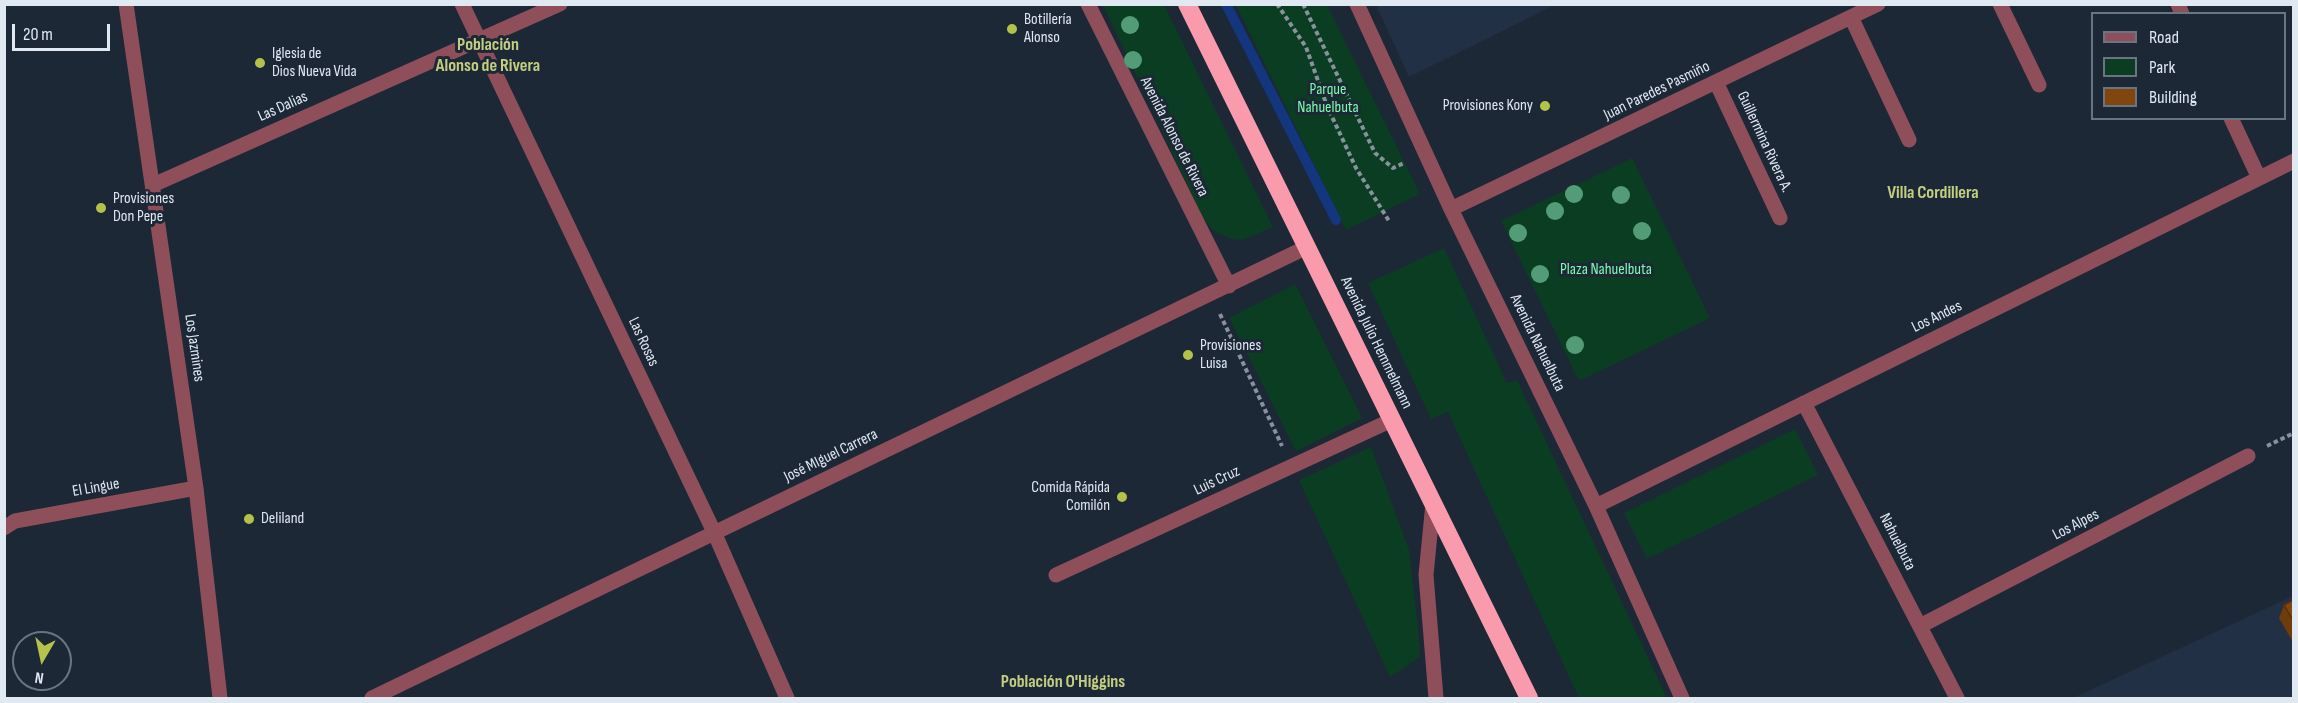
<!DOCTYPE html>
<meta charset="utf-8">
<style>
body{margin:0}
#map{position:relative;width:2298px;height:703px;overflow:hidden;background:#1d2837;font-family:"Sofia Sans Condensed",sans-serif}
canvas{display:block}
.frame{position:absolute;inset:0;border:6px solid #e0e8f2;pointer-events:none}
.legend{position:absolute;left:2091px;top:12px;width:195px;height:108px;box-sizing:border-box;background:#1d2837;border:2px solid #6b7582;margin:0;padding:8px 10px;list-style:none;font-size:18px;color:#e0e8f2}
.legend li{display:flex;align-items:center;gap:12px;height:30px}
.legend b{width:30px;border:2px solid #6b7582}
.north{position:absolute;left:12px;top:631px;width:60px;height:60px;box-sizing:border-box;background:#1d2837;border:2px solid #6b7582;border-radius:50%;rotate:189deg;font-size:16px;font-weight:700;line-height:24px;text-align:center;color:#e0e8f2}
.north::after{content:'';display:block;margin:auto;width:21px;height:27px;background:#b5c249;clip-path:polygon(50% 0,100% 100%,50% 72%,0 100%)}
.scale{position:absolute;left:12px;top:24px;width:98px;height:27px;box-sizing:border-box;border:3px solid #e0e8f2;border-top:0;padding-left:8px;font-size:18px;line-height:21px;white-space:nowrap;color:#e0e8f2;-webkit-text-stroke:4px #1d2837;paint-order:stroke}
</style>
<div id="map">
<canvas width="2298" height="703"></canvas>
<div class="frame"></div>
<ul class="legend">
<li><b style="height:8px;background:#8e4f5b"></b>Road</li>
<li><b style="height:16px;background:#0a3d21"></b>Park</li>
<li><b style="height:16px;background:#81460e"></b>Building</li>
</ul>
<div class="north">N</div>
<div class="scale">20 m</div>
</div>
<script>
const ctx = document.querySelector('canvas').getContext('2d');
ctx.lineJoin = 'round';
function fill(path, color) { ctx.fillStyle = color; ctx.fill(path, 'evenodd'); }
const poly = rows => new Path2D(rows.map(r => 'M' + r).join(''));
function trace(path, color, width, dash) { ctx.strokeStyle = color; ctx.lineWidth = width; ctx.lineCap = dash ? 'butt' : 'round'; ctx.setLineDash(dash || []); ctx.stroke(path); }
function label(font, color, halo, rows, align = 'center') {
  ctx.font = font + ' "Sofia Sans Condensed",sans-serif'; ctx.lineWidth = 6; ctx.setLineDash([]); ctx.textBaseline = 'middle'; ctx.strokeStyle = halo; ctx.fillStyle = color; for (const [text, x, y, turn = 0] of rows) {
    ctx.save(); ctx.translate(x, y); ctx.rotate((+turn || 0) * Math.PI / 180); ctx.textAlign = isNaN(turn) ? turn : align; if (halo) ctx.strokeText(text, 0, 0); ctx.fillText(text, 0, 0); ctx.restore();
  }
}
fill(poly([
 [1376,5,1555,5,1409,77],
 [2293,596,2293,698,2073,698]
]), '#213045');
fill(poly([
 [1103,5,1164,5,1273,227,1242,240,1228,238,1213,230,1203,218],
 [1236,5,1327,5,1420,194,1346,230],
 [1632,158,1710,318,1579,381,1501,221],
 [1444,248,1507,383,1517,380,1667,698,1579,698,1448,412,1431,419,1368,283],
 [1295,284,1362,418,1296,451,1229,318],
 [1795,429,1818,475,1647,559,1624,513],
 [1371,447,1409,550,1418,629,1420,657,1390,677,1299,480]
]), '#0a3d21');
trace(poly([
 [1226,4,1336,220]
]), '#14367e', 10);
trace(poly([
 [1277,4,1306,47,1327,106,1356,168,1389,221],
 [1303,4,1375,153,1393,168,1404,163],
 [1220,314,1282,446],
 [2267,446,2294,433]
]), '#88919d', 4, [4.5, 3]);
trace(poly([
 [126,4,196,488,220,698],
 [462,4,714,532,787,698],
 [1088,4,1229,286],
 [1357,4,1451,209,1596,506,1682,698],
 [2000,4,2039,85],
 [2178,4,2182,14],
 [1851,17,1909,140],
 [1716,82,1780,218],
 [2231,118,2259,178],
 [153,185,560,4],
 [1451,209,1878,4],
 [1804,403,1957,698],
 [1433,503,1426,575,1436,698],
 [1596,506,2294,161],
 [4,528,15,521,196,488],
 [1056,575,1392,420],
 [1920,626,2248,456],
 [372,698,1307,247]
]), '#8e4f5b', 15);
trace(poly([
 [1187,4,1529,698]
]), '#f99bac', 18);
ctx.fillStyle = '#529d77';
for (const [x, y] of [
 [1130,25],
 [1133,60],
 [1574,194],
 [1621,195],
 [1555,211],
 [1642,231],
 [1518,233],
 [1540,274],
 [1575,345]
]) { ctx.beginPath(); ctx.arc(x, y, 9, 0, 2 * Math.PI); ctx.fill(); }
fill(poly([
 [2294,600,2294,644,2279,618,2284,605]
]), '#6f3c0c');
const building = poly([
 [2294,600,2294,622,2284,605,2294,600]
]);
fill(building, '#81460e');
trace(building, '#5a310a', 1.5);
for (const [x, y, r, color] of [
 [1012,29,6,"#b5c249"],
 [260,63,6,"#b5c249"],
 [1545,106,6,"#b5c249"],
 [101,208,6,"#b5c249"],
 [1188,355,6,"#b5c249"],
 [1122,497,6,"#b5c249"],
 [249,519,6,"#b5c249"]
]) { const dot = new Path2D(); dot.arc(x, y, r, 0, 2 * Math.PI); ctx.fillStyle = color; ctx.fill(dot); trace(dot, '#1d2837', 2); }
label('16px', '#e0e8f2', '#1d2837', [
 ["Botillería",1024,20],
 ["Alonso",1024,38],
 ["Iglesia de",272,54],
 ["Dios Nueva Vida",272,72],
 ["Provisiones Kony",1533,106,"right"],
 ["Provisiones",113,199],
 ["Don Pepe",113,217],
 ["Provisiones",1200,346],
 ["Luisa",1200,364],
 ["Comida Rápida",1110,488,"right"],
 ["Comilón",1110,506,"right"],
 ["Deliland",261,519]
], 'left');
label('16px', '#7dfcac', '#1d2837', [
 ["Parque",1328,90],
 ["Nahuelbuta",1328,108],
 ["Plaza Nahuelbuta",1606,270]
]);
label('16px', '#e0e8f2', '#1d2837', [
 ["Juan Paredes Pasmiño",1657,91,-26],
 ["Las Dalias",283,107,-24],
 ["Avenida Alonso de Rivera",1174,137,63],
 ["Guillermina Rivera A.",1764,142,65],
 ["Los Andes",1937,317,-26],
 ["Las Rosas",643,342,65],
 ["Avenida Julio Hemmelmann",1376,343,64],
 ["Avenida Nahuelbuta",1537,343,64],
 ["Los Jazmines",194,348,82],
 ["José MIguel Carrera",831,456,-26],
 ["Luis Cruz",1217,481,-25],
 ["El Lingue",96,488,-10],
 ["Los Alpes",2076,525,-27],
 ["Nahuelbuta",1897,542,63]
]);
label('bold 18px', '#c3ce81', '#1d2837', [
 ["Población",488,45],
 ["Alonso de Rivera",488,66],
 ["Villa Cordillera",1933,193],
 ["Población O'Higgins",1063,682]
]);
</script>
